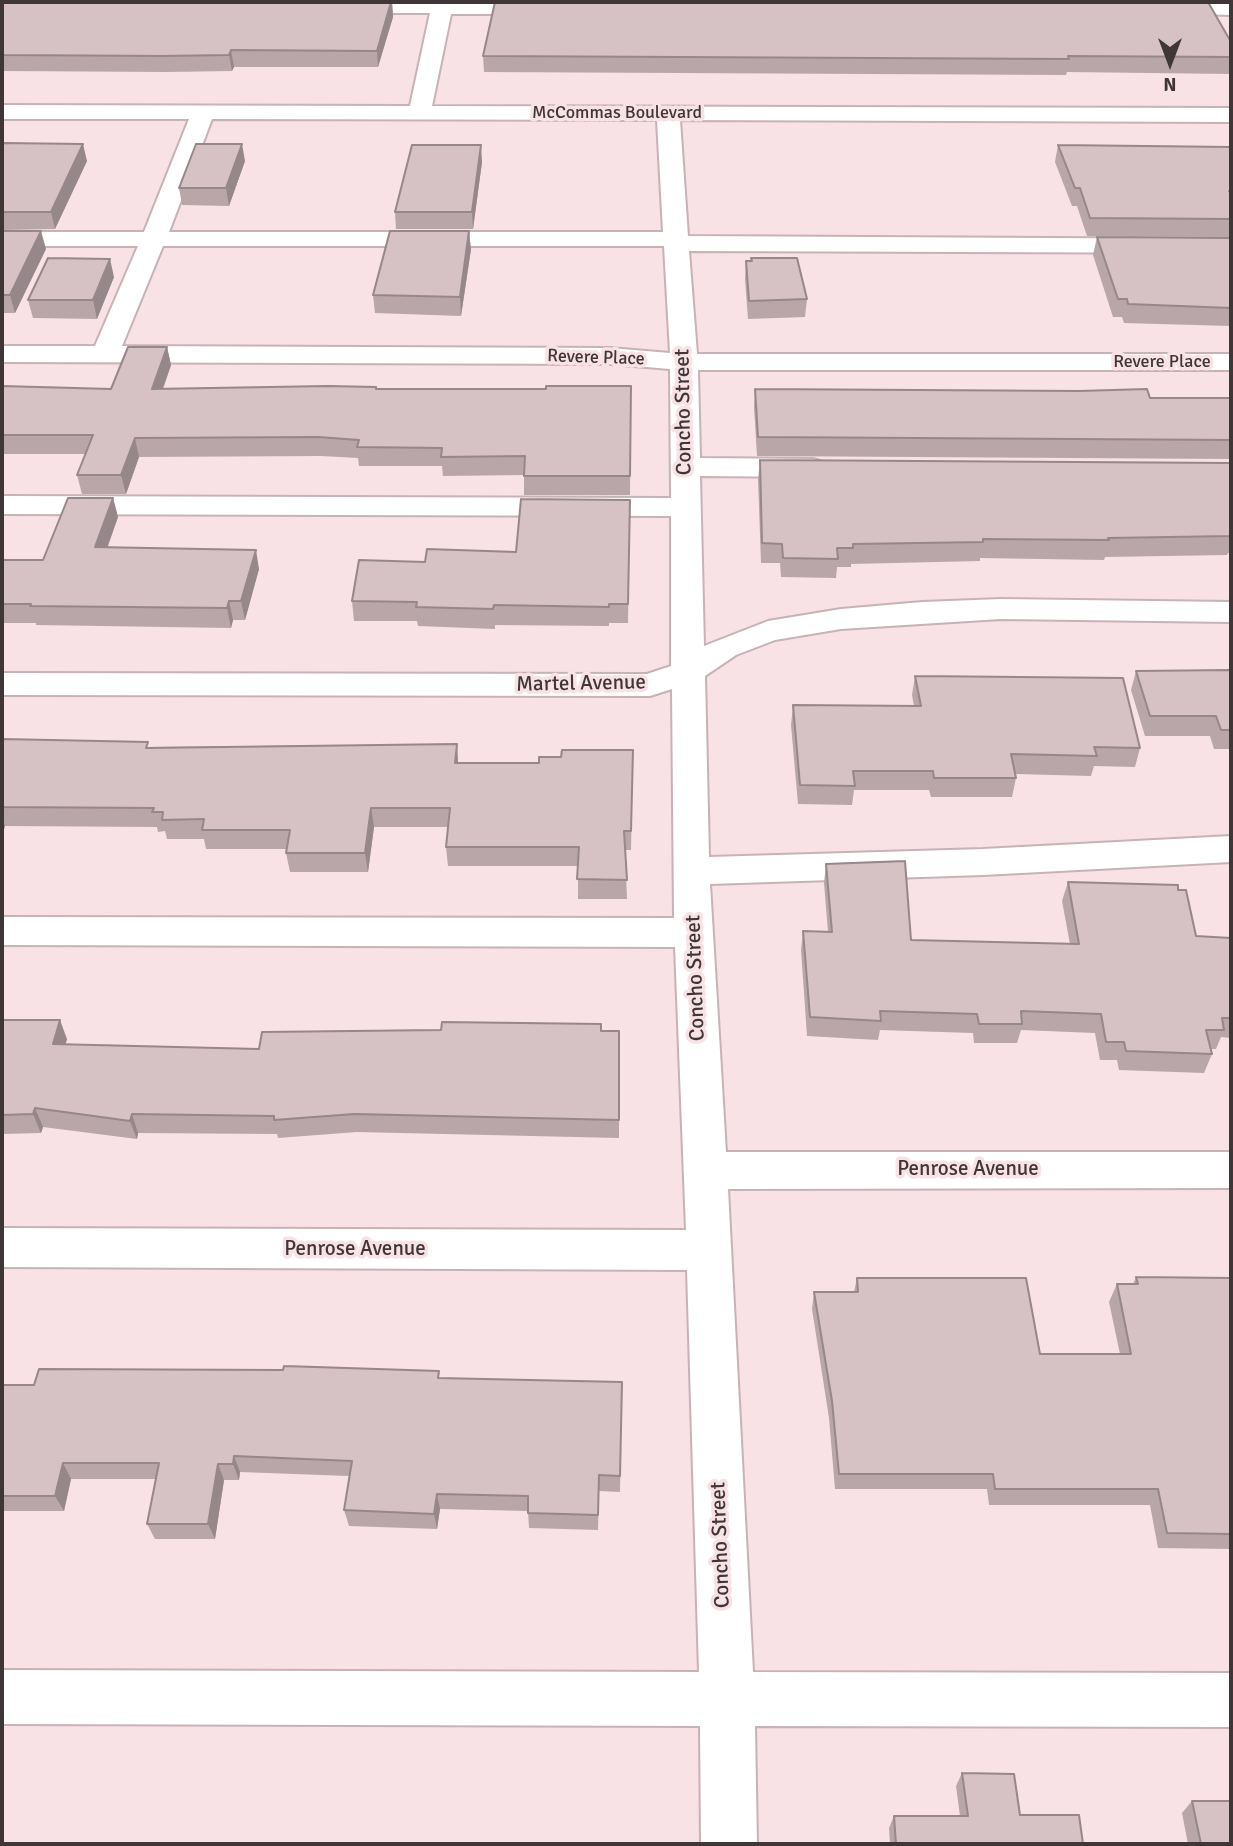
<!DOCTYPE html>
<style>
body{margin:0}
#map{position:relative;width:1233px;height:1846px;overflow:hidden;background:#f8e2e6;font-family:Signika,sans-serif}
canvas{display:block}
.frame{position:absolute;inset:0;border:4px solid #3f3637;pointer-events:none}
.north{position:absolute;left:1135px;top:28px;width:70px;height:70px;-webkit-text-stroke:5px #f8e2e6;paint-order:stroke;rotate:180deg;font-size:19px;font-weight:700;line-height:28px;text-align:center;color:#3f3637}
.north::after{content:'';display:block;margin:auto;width:24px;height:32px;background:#3f3637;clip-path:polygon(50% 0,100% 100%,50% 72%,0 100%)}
</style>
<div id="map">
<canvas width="1233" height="1846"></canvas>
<div class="frame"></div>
<div class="north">N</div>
</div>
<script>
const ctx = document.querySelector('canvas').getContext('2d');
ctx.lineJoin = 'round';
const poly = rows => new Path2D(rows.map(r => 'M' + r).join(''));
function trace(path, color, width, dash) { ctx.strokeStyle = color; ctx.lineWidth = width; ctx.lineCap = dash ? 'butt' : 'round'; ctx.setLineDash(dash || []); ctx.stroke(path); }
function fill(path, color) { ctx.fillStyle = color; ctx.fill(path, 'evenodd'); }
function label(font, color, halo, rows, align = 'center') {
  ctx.font = font + ' Signika,sans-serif'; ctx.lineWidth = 7; ctx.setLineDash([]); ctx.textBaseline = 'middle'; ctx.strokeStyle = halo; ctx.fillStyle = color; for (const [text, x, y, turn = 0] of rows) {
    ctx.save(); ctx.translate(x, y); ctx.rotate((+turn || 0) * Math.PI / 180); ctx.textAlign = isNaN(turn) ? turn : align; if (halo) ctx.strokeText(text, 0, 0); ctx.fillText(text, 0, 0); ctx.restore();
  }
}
const minor = poly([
 [338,2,554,4,557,8,554,12,547,14,451,14,432,106,1231,108,1231,122,680,120,688,236,1231,239,1231,253,689,251,697,354,1231,354,1231,370,698,370,700,458,813,459,823,462,828,468,823,474,813,477,700,476,704,646,768,621,841,609,922,602,1001,599,1231,602,1231,622,1001,619,841,629,775,640,736,655,705,676,709,857,983,849,1231,836,1231,862,983,875,710,884,726,1152,1231,1152,1231,1188,728,1189,753,1672,1231,1673,1231,1727,755,1726,757,1844,701,1844,700,1726,2,1724,2,1670,699,1672,687,1270,2,1267,2,1228,686,1230,675,947,2,945,2,917,674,918,672,689,650,696,2,695,2,673,647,674,671,666,671,516,2,514,2,496,671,498,670,369,610,364,2,362,2,346,95,346,138,246,2,246,2,232,144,232,189,119,2,119,2,105,410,106,430,13,341,13,334,11,331,7,338,2],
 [212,119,657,120,663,232,169,232,212,119],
 [163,246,664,246,670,353,610,348,122,346,163,246],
 [1160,3,1231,3,1231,15,1153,13,1150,9,1153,5,1160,3]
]);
trace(minor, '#c7b2b6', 4);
fill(minor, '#fff');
fill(poly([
 [2,2,392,2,393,17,378,67,234,67,232,71,166,72,2,71],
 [1231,42,1231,74,1067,72,1066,75,484,72,483,56],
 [2,143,87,161,55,229,2,230],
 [1058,145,1231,147,1231,237,1087,236,1077,206,1072,206,1055,162],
 [245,161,229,206,182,205,179,188],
 [482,162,473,229,396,229,395,212],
 [2,231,46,249,15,313,2,313],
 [1097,237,1231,238,1231,326,1124,323,1122,317,1113,317,1093,255],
 [471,249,461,316,375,313,373,295],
 [746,261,807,299,805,317,748,319,745,279],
 [114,277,97,319,33,318,28,300],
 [167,347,171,365,163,389,376,387,377,389,546,389,631,386,630,495,524,495,524,475,443,476,442,466,359,466,358,458,321,456,139,457,126,494,82,494,77,475,85,454,2,454,2,386,111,389],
 [755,389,1150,398,1231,398,1231,459,757,456,754,407],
 [760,460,1231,463,1231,553,1228,553,1227,555,1105,557,1104,560,980,558,980,561,851,564,851,567,837,567,836,578,781,577,780,563,761,563,758,479],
 [113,498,118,517,107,547,259,569,245,620,233,620,231,628,36,625,36,623,2,623,2,560,43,560],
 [630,500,628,623,609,623,609,626,495,625,495,629,418,626,417,621,354,621,352,601,425,562,516,552],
 [1231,670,1231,749,1214,749,1210,736,1145,736,1131,690,1136,671],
 [915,676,1140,748,1135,767,1094,766,1091,776,1016,774,1016,778,1012,797,931,797,929,790,854,790,852,805,798,804,791,725,793,705,914,706,912,695],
 [2,739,149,747,457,744,458,763,539,763,561,757,633,750,631,850,625,850,627,899,578,899,578,866,448,866,446,847,448,827,374,827,368,872,290,872,286,853,287,849,206,849,204,839,167,839,165,831,158,832,157,827,5,826,2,835],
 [826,864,911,940,1070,944,1062,901,1068,882,1178,890,1196,936,1231,938,1231,1038,1221,1037,1216,1049,1211,1049,1212,1054,1204,1073,1119,1070,1117,1060,1100,1060,1095,1033,1021,1030,1017,1043,974,1043,973,1033,880,1030,878,1040,807,1036,801,950,803,931,828,932,824,883],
 [2,1019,67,1039,65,1045,259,1049,601,1031,619,1031,619,1138,357,1132,278,1138,277,1134,138,1133,137,1139,43,1127,41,1133,2,1134],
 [1136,1277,1231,1278,1231,1549,1158,1548,1150,1505,989,1505,987,1489,835,1489,829,1418,812,1309,814,1292,854,1292,857,1278,1040,1354,1120,1354,1109,1302,1117,1284,1133,1284],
 [440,1378,622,1382,620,1492,599,1491,598,1530,529,1528,528,1511,440,1509,437,1529,349,1526,344,1510,349,1476,240,1472,239,1480,224,1480,215,1539,155,1539,147,1524,156,1479,71,1479,64,1511,2,1511,2,1385],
 [962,1773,1020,1815,1083,1844,890,1844,889,1828,894,1816,960,1816,956,1786],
 [1192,1801,1231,1844,1188,1844,1182,1813]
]), '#b8a6a9');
fill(poly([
 [392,2,393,17,378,67,377,51],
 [231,50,234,67,232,71,229,55],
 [83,144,87,161,55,229,51,212],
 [242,144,245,161,229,206,226,188],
 [481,145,482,162,473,229,472,212],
 [41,231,46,249,15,313,10,295],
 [469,231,471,249,461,316,460,297],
 [110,259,114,277,97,319,93,300],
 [167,347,171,365,156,408,152,389],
 [135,438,139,457,126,494,121,475],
 [113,498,118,517,101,566,95,547],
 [256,550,259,569,245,620,241,601],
 [229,601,233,620,231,628,227,608],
 [457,744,458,764,455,763],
 [371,808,374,827,368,872,365,853],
 [2,818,5,826,2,835],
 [60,1020,67,1039,60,1063,53,1044],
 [35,1108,43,1127,41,1133,33,1114],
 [132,1114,138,1133,137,1139,130,1121],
 [234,1456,240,1472,239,1480,233,1464],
 [63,1463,71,1479,64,1511,55,1496],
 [218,1464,224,1480,215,1539,208,1524],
 [437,1494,440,1509,437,1529,434,1514]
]), '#96878a');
const building = poly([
 [2,2,391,2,377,51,231,50,229,55,163,56,2,55,2,2],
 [495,2,1208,2,1231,42,1231,57,1068,56,1069,59,483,56,495,2],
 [2,143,83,144,51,212,2,212,2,143],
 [196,144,242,144,226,188,179,188,196,144],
 [412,145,481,145,472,212,395,212,412,145],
 [1058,145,1231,147,1231,191,1229,191,1231,194,1231,219,1090,218,1080,188,1075,188,1058,145],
 [2,231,41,231,10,295,2,295,2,231],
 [390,231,469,231,460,297,373,295,390,231],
 [1097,237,1231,238,1231,308,1128,304,1127,299,1118,299,1097,237],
 [48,258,110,259,93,300,28,300,48,258],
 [751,258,797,258,807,299,749,301,746,261,752,261,751,258],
 [128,347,167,347,152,389,328,386,376,387,376,389,546,389,546,386,631,386,630,476,524,476,525,456,441,457,442,448,357,447,359,440,318,437,135,438,121,475,77,475,93,435,2,435,2,386,111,389,128,347],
 [755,389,1079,391,1147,389,1150,398,1231,398,1231,440,758,437,755,389],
 [760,460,1231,463,1231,536,1108,538,1109,540,983,539,983,542,853,544,853,548,837,548,838,559,783,558,782,544,762,543,760,460],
 [68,498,113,498,95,547,256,550,241,601,229,601,227,608,30,606,31,604,2,604,2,560,43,560,68,498],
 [521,499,630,500,628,604,609,604,609,607,494,605,493,609,416,607,417,602,352,601,359,560,425,562,427,549,516,552,521,499],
 [1231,670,1231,730,1221,730,1216,716,1150,716,1136,671,1231,670],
 [915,676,1123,678,1140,748,1094,747,1097,756,1011,754,1016,778,934,778,933,771,853,771,855,786,800,785,793,705,921,706,915,676],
 [2,739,148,742,146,748,457,744,455,763,539,763,539,757,561,757,562,750,633,750,631,831,624,831,627,880,577,879,579,847,446,847,450,808,371,808,365,853,286,853,290,830,202,830,204,819,162,820,163,812,152,812,154,808,2,807,2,739],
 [905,861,911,940,1079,944,1068,882,1178,885,1178,890,1186,890,1196,936,1231,938,1231,1018,1222,1018,1224,1030,1206,1030,1212,1054,1126,1051,1124,1042,1106,1042,1101,1014,1021,1011,1022,1024,979,1024,977,1014,880,1011,881,1021,810,1017,803,931,832,932,826,864,905,861],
 [2,1020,60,1020,53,1044,259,1049,262,1032,441,1030,442,1022,601,1024,601,1031,619,1031,619,1120,354,1114,274,1120,274,1116,132,1114,130,1121,35,1108,33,1114,2,1115,2,1020],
 [1136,1277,1231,1278,1231,1534,1167,1533,1158,1489,995,1489,993,1474,839,1474,832,1401,814,1292,858,1292,857,1278,1026,1278,1040,1354,1131,1354,1117,1284,1138,1284,1136,1277],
 [284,1366,439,1371,438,1378,622,1382,620,1476,599,1475,598,1515,528,1513,528,1496,437,1494,434,1514,344,1510,352,1461,234,1456,233,1464,218,1464,208,1524,147,1524,159,1463,63,1463,55,1496,2,1496,2,1385,34,1385,39,1369,283,1370,284,1366],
 [962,1773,1014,1774,1020,1815,1079,1815,1083,1844,896,1844,894,1816,968,1816,962,1773],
 [1192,1801,1231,1801,1231,1844,1201,1844,1192,1801]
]);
fill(building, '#d6c1c5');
trace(building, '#96878a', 2);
label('18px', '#3f3637', '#f8e2e6', [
 ["McCommas Boulevard",617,113],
 ["Revere Place",596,358,2],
 ["Revere Place",1162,362]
]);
label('21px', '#3f3637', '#f8e2e6', [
 ["Concho Street",684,412,-91],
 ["Martel Avenue",581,684,-1],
 ["Concho Street",696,978,-92],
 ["Penrose Avenue",968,1169],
 ["Penrose Avenue",355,1249],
 ["Concho Street",721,1545,-92]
]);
</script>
